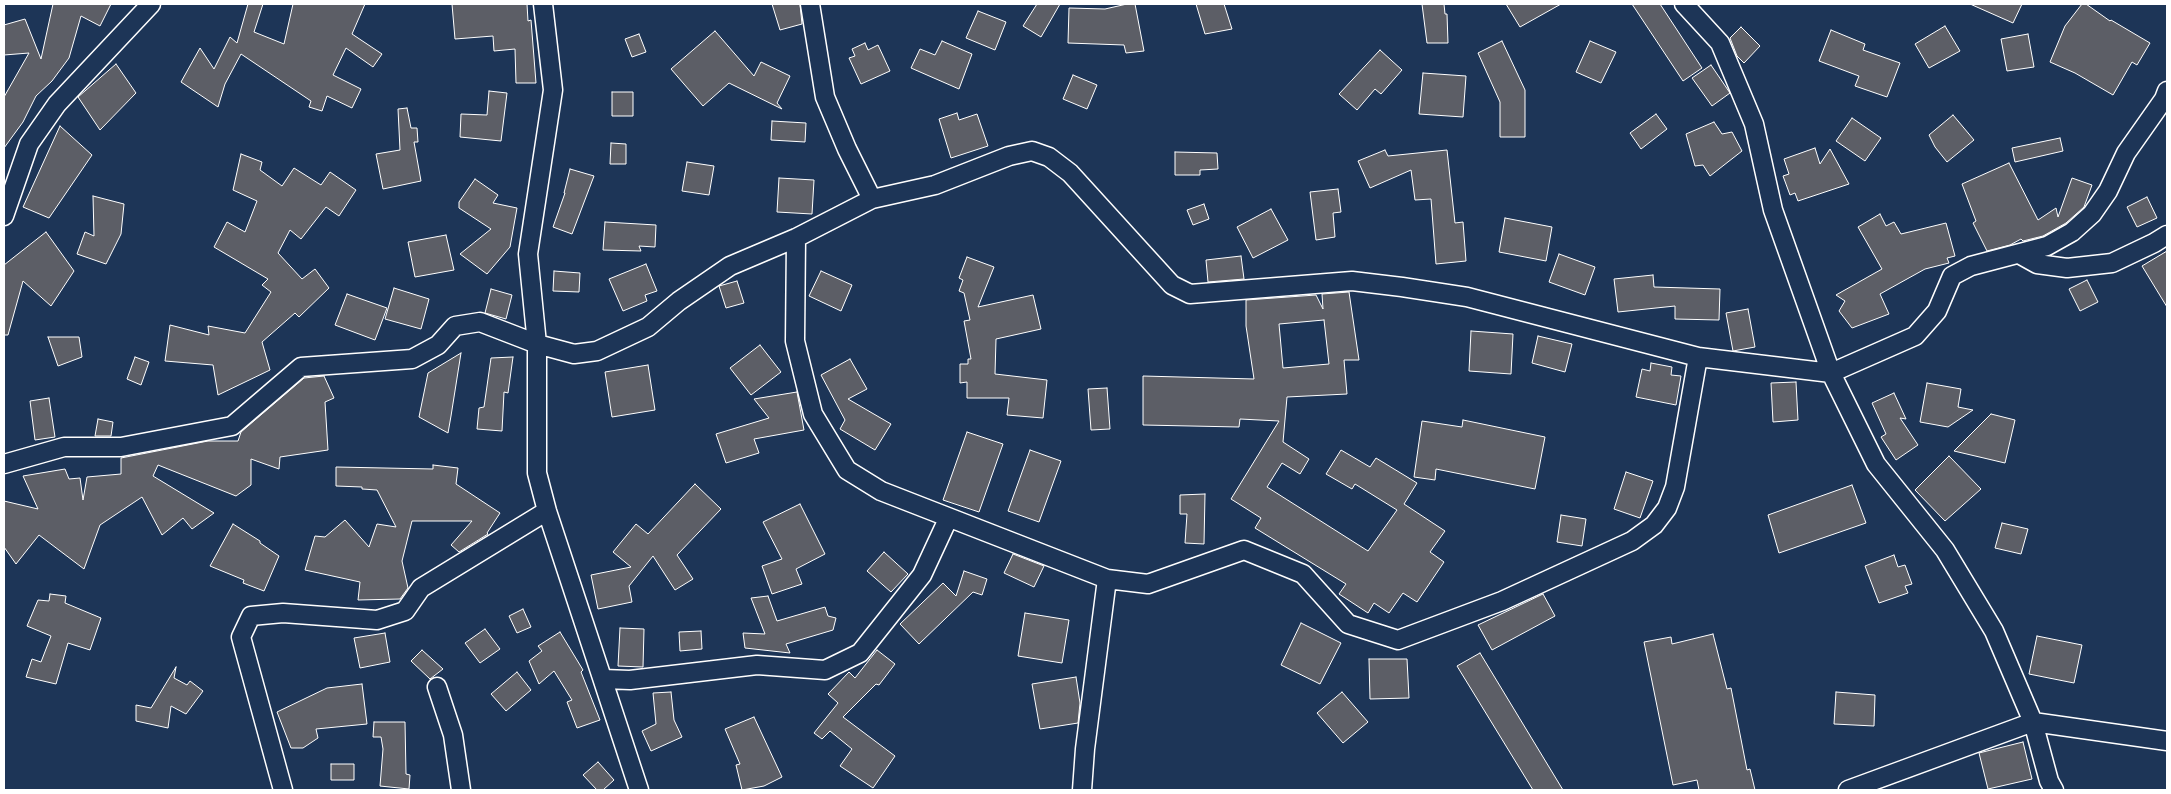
<!DOCTYPE html>
<style>
body{margin:0}
#map{position:relative;width:2171px;height:794px;overflow:hidden;background:#1d3557;font-family:"Comic Neue",sans-serif}
canvas{display:block}
.frame{position:absolute;inset:0;border:5px solid #fff;pointer-events:none}
</style>
<div id="map">
<canvas width="2171" height="794"></canvas>
<div class="frame"></div>
</div>
<script>
const ctx = document.querySelector('canvas').getContext('2d');
ctx.lineJoin = 'round';
function fill(path, color) { ctx.fillStyle = color; ctx.fill(path, 'evenodd'); }
const poly = rows => new Path2D(rows.map(r => 'M' + r).join(''));
function trace(path, color, width, dash) { ctx.strokeStyle = color; ctx.lineWidth = width; ctx.lineCap = dash ? 'butt' : 'round'; ctx.setLineDash(dash || []); ctx.stroke(path); }
const building = poly([
 [53,4,111,4,100,26,81,16,69,58,52,81,36,96,23,122,4,148,4,97,29,53,4,55,4,25,25,19,41,59,53,4],
 [248,4,263,4,254,32,284,44,293,4,365,4,352,34,382,54,373,67,346,48,333,75,361,89,352,108,327,96,322,111,309,107,311,101,241,54,225,84,218,107,181,82,200,48,214,69,230,37,237,43,248,4],
 [452,4,527,4,528,21,531,20,536,83,516,83,515,49,494,51,493,36,455,39,452,4],
 [772,4,800,4,802,24,780,30,772,4],
 [1037,4,1060,4,1041,37,1023,26,1037,4],
 [1127,4,1135,4,1144,51,1126,53,1124,45,1068,43,1069,8,1105,9,1127,4],
 [1196,4,1224,4,1232,29,1205,34,1196,4],
 [1422,4,1444,4,1445,14,1447,14,1448,43,1427,43,1422,4],
 [1506,4,1561,4,1520,27,1506,4],
 [1632,4,1660,4,1702,68,1683,81,1632,4],
 [1970,4,2022,4,2013,23,1970,4],
 [2082,4,2086,4,2110,21,2111,20,2150,43,2137,65,2132,62,2113,95,2075,73,2050,62,2065,26,2082,4],
 [978,11,1006,22,995,50,966,38,978,11],
 [1945,26,1960,51,1929,68,1915,44,1945,26],
 [1741,27,1760,46,1744,63,1737,56,1730,38,1741,27],
 [1831,30,1865,44,1863,50,1900,63,1887,97,1855,86,1859,76,1819,61,1831,30],
 [715,31,754,76,761,62,790,76,777,103,782,109,729,83,703,106,671,69,715,31],
 [639,34,646,52,632,57,625,39,639,34],
 [2028,34,2034,67,2007,71,2001,39,2028,34],
 [942,41,972,54,959,89,911,68,920,49,935,55,942,41],
 [1502,41,1525,90,1525,137,1500,137,1500,102,1478,53,1502,41],
 [1590,41,1616,52,1601,83,1576,72,1590,41],
 [865,43,868,50,878,45,890,71,861,84,849,58,855,56,852,49,865,43],
 [1380,50,1402,70,1381,94,1375,89,1357,110,1339,94,1380,50],
 [116,64,136,93,100,130,78,97,116,64],
 [1711,65,1730,93,1712,106,1692,78,1711,65],
 [1423,73,1466,76,1463,117,1419,114,1423,73],
 [1073,75,1097,85,1087,109,1063,99,1073,75],
 [489,91,507,93,501,141,460,137,461,114,487,115,489,91],
 [612,92,633,92,633,116,612,116,612,92],
 [407,108,411,128,417,128,418,142,414,142,421,181,383,189,376,154,400,150,398,109,407,108],
 [957,113,959,120,977,114,988,146,951,158,939,119,957,113],
 [1656,114,1667,129,1641,149,1630,133,1656,114],
 [1953,115,1974,140,1947,162,1935,147,1929,135,1953,115],
 [1852,118,1881,138,1865,161,1836,141,1852,118],
 [772,121,806,123,805,142,771,140,772,121],
 [1714,122,1722,134,1732,132,1742,151,1710,176,1703,165,1695,166,1686,134,1714,122],
 [60,126,92,155,49,218,23,207,60,126],
 [2060,138,2063,151,2015,162,2012,148,2060,138],
 [611,143,626,144,626,164,610,164,611,143],
 [1815,148,1820,164,1830,149,1849,184,1798,201,1795,193,1790,195,1783,176,1789,174,1784,159,1815,148],
 [1385,150,1388,156,1447,150,1455,223,1463,222,1466,261,1436,264,1431,199,1415,200,1411,170,1370,188,1358,161,1385,150],
 [1175,152,1217,153,1218,169,1200,170,1200,175,1175,175,1175,152],
 [241,154,262,162,260,170,282,186,294,168,321,185,330,172,356,190,339,216,326,207,301,239,290,230,278,253,302,279,315,269,329,288,299,317,295,313,262,342,270,370,218,395,213,365,165,361,170,325,209,335,208,326,245,333,271,292,262,285,268,279,214,247,227,222,245,232,257,201,233,190,241,154],
 [687,162,714,166,709,195,682,191,687,162],
 [2009,163,2038,220,2056,208,2058,217,2072,178,2092,185,2084,207,2066,223,2043,236,2023,241,2021,239,2010,245,1987,251,1973,223,1976,221,1962,184,2009,163],
 [570,169,594,176,572,234,553,227,565,193,564,193,570,169],
 [779,178,814,180,812,214,777,212,779,178],
 [475,179,498,195,493,203,517,208,510,247,487,274,460,254,491,229,459,208,459,202,475,179],
 [1338,189,1341,212,1333,213,1335,237,1316,240,1310,192,1338,189],
 [93,196,124,204,121,234,106,264,77,254,85,232,94,236,93,196],
 [2147,197,2157,218,2137,227,2127,207,2147,197],
 [1204,204,1209,219,1193,225,1187,210,1204,204],
 [1271,209,1288,240,1253,258,1237,227,1271,209],
 [1880,214,1886,226,1894,222,1901,234,1946,223,1955,256,1947,258,1949,263,1925,269,1880,294,1889,314,1852,328,1839,311,1845,301,1836,295,1882,269,1858,227,1880,214],
 [1505,218,1552,227,1546,261,1499,252,1505,218],
 [605,222,656,225,655,247,639,246,641,251,603,250,605,222],
 [46,232,74,271,51,306,23,281,8,335,4,335,4,265,46,232],
 [446,235,454,270,415,277,408,242,446,235],
 [2167,251,2167,307,2142,266,2167,251],
 [1559,254,1595,267,1585,295,1549,282,1559,254],
 [1241,256,1244,279,1208,282,1206,260,1241,256],
 [967,257,994,267,978,307,1033,295,1041,329,996,339,995,374,1047,380,1043,418,1007,415,1009,398,967,398,967,382,960,383,960,364,968,364,968,359,971,359,964,321,970,320,964,293,959,291,963,280,959,278,967,257],
 [646,264,657,291,645,295,647,301,623,311,609,279,646,264],
 [554,271,580,273,579,292,553,291,554,271],
 [821,271,852,285,841,311,809,296,821,271],
 [1653,275,1654,287,1720,289,1719,320,1675,319,1675,306,1618,312,1614,279,1653,275],
 [2087,280,2098,302,2080,311,2069,289,2087,280],
 [737,281,744,303,726,308,719,286,737,281],
 [394,288,429,299,421,329,385,319,394,288],
 [491,289,512,295,506,319,485,313,491,289],
 [1349,292,1359,360,1344,360,1347,394,1287,397,1283,442,1309,459,1300,474,1282,463,1267,487,1368,551,1397,510,1355,484,1352,489,1326,474,1341,450,1370,467,1376,458,1417,483,1404,504,1445,531,1430,552,1444,562,1417,602,1403,593,1389,613,1374,603,1368,613,1339,594,1346,584,1255,528,1261,518,1231,499,1279,421,1240,419,1239,427,1143,425,1143,376,1254,379,1246,326,1246,300,1316,295,1323,309,1322,294,1349,292],
 [1324,320,1329,364,1283,368,1279,324,1324,320],
 [347,294,387,308,375,340,335,325,347,294],
 [1748,309,1755,347,1733,351,1726,313,1748,309],
 [1471,331,1513,334,1511,374,1469,371,1471,331],
 [1538,336,1572,344,1565,372,1532,363,1538,336],
 [48,337,79,337,82,357,58,366,48,337],
 [760,345,781,372,751,395,730,368,760,345],
 [461,353,451,416,448,433,419,417,428,373,461,353],
 [135,357,149,362,141,385,127,379,135,357],
 [513,357,508,393,504,392,502,431,477,429,479,408,484,407,491,358,513,357],
 [850,359,867,389,848,399,891,424,875,450,840,429,845,420,821,375,850,359],
 [1651,363,1672,367,1671,375,1681,376,1676,405,1636,397,1642,369,1650,371,1651,363],
 [648,365,655,410,612,417,605,372,648,365],
 [324,376,334,398,325,402,328,450,280,457,279,469,251,459,251,485,236,496,158,465,153,476,214,513,192,529,183,518,162,535,142,497,100,525,84,569,39,535,16,564,4,547,4,501,38,509,23,476,65,469,69,479,80,478,83,500,87,477,121,474,121,458,208,441,238,441,241,432,304,378,324,376],
 [1796,382,1798,420,1773,422,1771,383,1796,382],
 [1927,383,1961,389,1958,407,1973,410,1948,427,1920,422,1927,383],
 [1107,388,1110,429,1091,430,1088,389,1107,388],
 [797,392,804,430,754,439,759,453,726,463,716,434,769,418,754,399,797,392],
 [1894,393,1906,419,1900,418,1918,445,1896,460,1881,437,1886,434,1872,403,1894,393],
 [49,398,55,437,35,440,30,401,49,398],
 [1991,414,2015,420,2005,463,1954,451,1991,414],
 [98,419,113,422,111,436,95,436,98,419],
 [1463,420,1545,437,1535,489,1436,469,1435,480,1414,477,1422,421,1462,427,1463,420],
 [967,432,1003,444,979,512,943,500,967,432],
 [1030,450,1061,461,1039,522,1008,511,1030,450],
 [1949,456,1981,489,1945,521,1915,490,1949,456],
 [433,465,458,468,456,484,500,513,487,533,488,534,459,552,451,545,472,521,412,521,402,561,408,588,400,599,358,600,360,582,305,570,315,536,325,537,345,520,369,547,377,524,396,527,377,490,362,489,362,487,336,486,336,467,433,469,433,465],
 [1626,472,1653,481,1640,518,1614,509,1626,472],
 [695,484,721,509,677,555,693,579,675,590,653,556,629,586,632,602,598,609,591,575,631,567,613,552,636,524,648,534,695,484],
 [1852,485,1866,523,1779,553,1768,515,1852,485],
 [1205,494,1204,544,1185,543,1187,514,1180,514,1180,495,1205,494],
 [800,504,825,554,796,569,802,584,772,594,762,566,782,559,763,522,800,504],
 [1561,515,1586,519,1582,546,1557,542,1561,515],
 [2002,523,2028,529,2021,554,1995,548,2002,523],
 [233,524,260,541,260,543,279,556,264,591,243,583,244,580,210,566,233,524],
 [884,552,908,574,891,592,867,571,884,552],
 [1013,554,1044,566,1034,587,1004,573,1013,554],
 [1894,555,1898,567,1905,565,1912,584,1905,586,1908,593,1879,603,1865,566,1894,555],
 [964,571,987,579,982,595,973,592,919,644,900,624,943,583,956,596,964,571],
 [50,594,66,596,65,603,101,618,90,650,68,643,56,684,26,677,32,659,41,662,51,636,27,626,38,600,49,601,50,594],
 [1543,594,1555,616,1492,650,1478,625,1543,594],
 [768,596,777,621,825,607,828,616,836,618,833,630,786,644,790,653,745,648,743,633,765,634,751,598,768,596],
 [523,609,531,627,517,633,509,616,523,609],
 [1025,613,1069,620,1062,663,1018,656,1025,613],
 [1301,623,1341,643,1320,684,1281,665,1301,623],
 [620,628,644,629,643,667,618,666,620,628],
 [485,629,500,649,480,663,465,643,485,629],
 [701,631,702,649,680,651,679,632,701,631],
 [560,632,583,670,581,672,600,720,577,728,567,702,572,700,554,671,539,684,529,661,542,651,538,646,560,632],
 [385,633,390,662,360,668,354,638,385,633],
 [1713,634,1727,689,1731,688,1747,770,1750,769,1755,790,1699,790,1697,780,1673,785,1644,642,1671,637,1672,644,1713,634],
 [2037,636,2082,645,2074,683,2029,674,2037,636],
 [422,650,443,669,430,679,411,661,422,650],
 [877,650,895,664,879,685,876,684,843,717,895,756,873,788,840,766,852,749,830,731,822,739,814,733,838,703,828,694,849,672,855,678,877,650],
 [1480,653,1563,790,1533,790,1457,666,1480,653],
 [1369,659,1407,659,1409,698,1370,699,1369,659],
 [176,667,174,678,187,685,190,681,203,691,186,714,171,706,168,728,136,721,136,705,151,708,176,667],
 [517,672,531,690,506,711,491,694,517,672],
 [1076,677,1080,703,1078,723,1040,729,1032,684,1076,677],
 [362,684,367,724,316,729,318,738,303,748,291,748,277,712,327,688,362,684],
 [671,692,674,720,682,737,651,751,642,731,656,724,653,693,671,692],
 [1342,692,1368,722,1343,743,1317,713,1342,692],
 [1836,692,1875,695,1874,726,1834,724,1836,692],
 [754,717,782,777,764,786,742,790,736,765,740,764,725,729,754,717],
 [374,722,405,722,406,774,410,775,409,789,380,786,383,749,381,737,373,737,374,722],
 [2023,742,2032,779,1988,789,1979,753,2023,742],
 [598,762,614,780,603,790,597,790,583,775,598,762],
 [331,764,354,764,354,780,331,780,331,764]
]);
fill(building, '#5c5e66');
trace(building, '#fff', 1);
const minor = poly([
 [543,4,553,90,528,254,537,344,537,473,547,511,639,790],
 [810,4,825,97,847,149,872,199],
 [1684,4,1720,43,1754,124,1773,210,1831,373,1876,464,1945,550,1994,631,2033,722,2049,781,2054,790],
 [4,216,29,144,57,104,151,4],
 [796,238,795,341,813,414,847,470,881,491,1107,579,1148,584,1244,550,1303,574,1348,624,1398,640,1502,601,1632,541,1654,525,1667,508,1675,487,1698,357],
 [2019,254,2037,264,2067,268,2112,263,2154,243,2167,235],
 [4,464,64,447,121,447,232,426,301,367,412,359,438,345,455,326,480,322,537,344,574,354,597,351,648,327,679,301,730,266,796,238,872,199,935,185,1009,156,1032,151,1049,157,1070,173,1172,285,1190,294,1352,281,1402,287,1467,297,1698,357,1831,373,1915,336,1937,311,1952,276,1971,266,2047,246,2072,232,2092,214,2108,191,2126,153,2164,99,2167,91],
 [603,679,630,680,757,665,825,670,860,653,922,575,948,519],
 [437,687,453,735,461,790],
 [283,790,241,637,251,616,283,613,377,620,405,611,421,588,547,511],
 [1082,790,1085,749,1107,579],
 [1848,790,2033,722,2167,741]
]);
trace(minor, '#fff', 21);
trace(minor, '#1d3557', 18);
</script>
